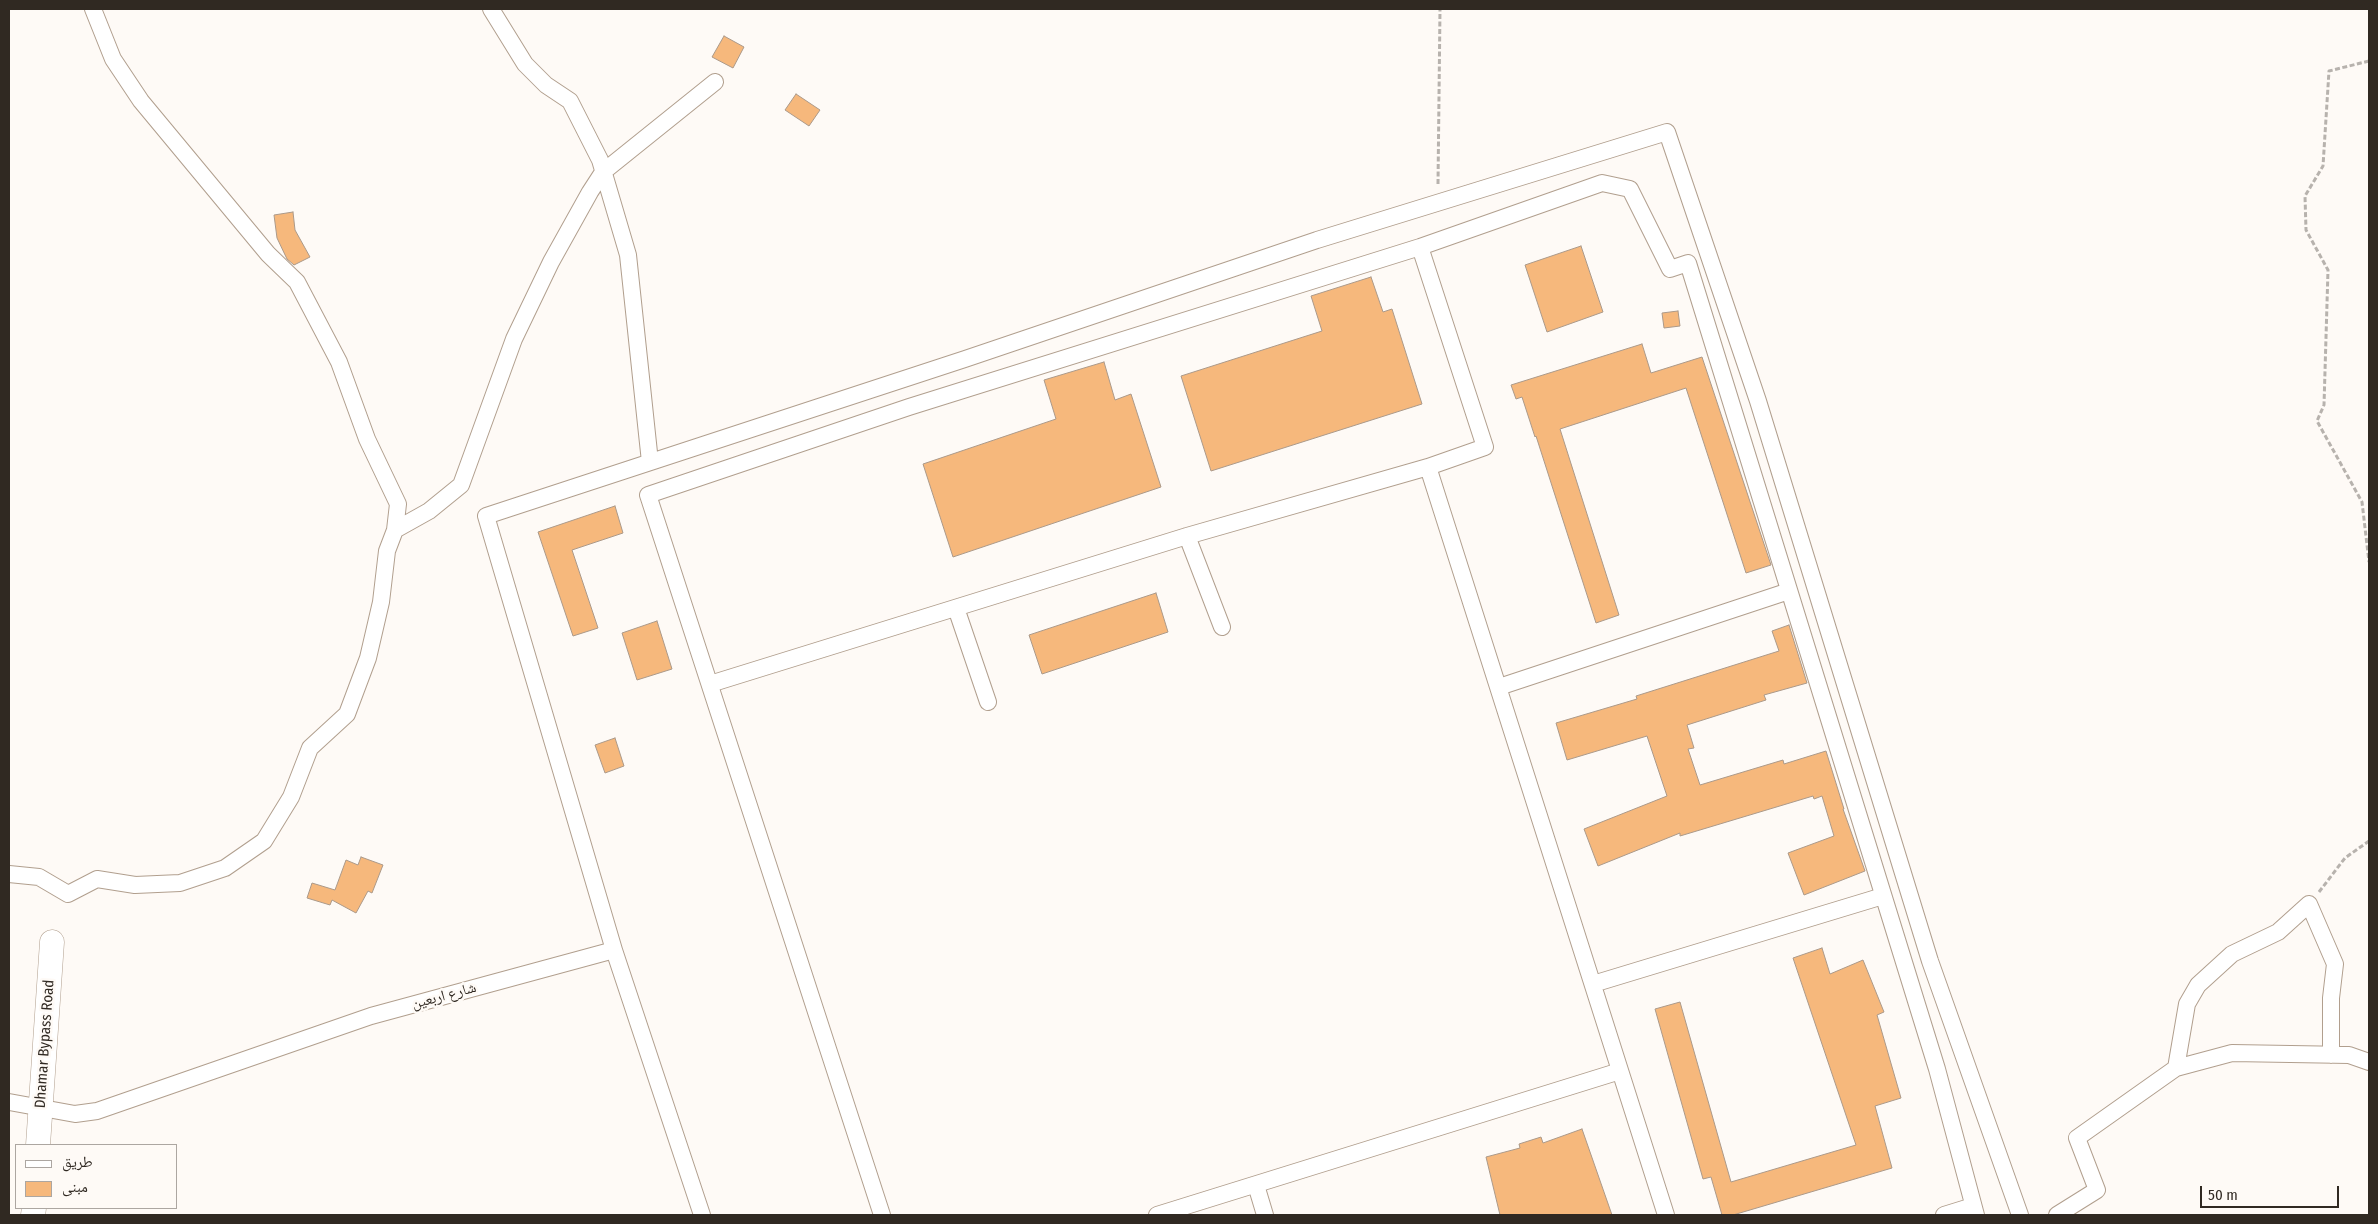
<!DOCTYPE html>
<meta charset="utf-8">
<style>
body{margin:0}
#map{position:relative;width:2378px;height:1224px;overflow:hidden;background:#fefaf6;font-family:"Fira Sans Condensed","Noto Naskh Arabic",sans-serif}
canvas{display:block}
.frame{position:absolute;inset:0;border:10px solid #302922;pointer-events:none}
.legend{position:absolute;left:15px;top:1144px;width:162px;height:65px;box-sizing:border-box;background:#fefaf6;border:1px solid #aca6a1;margin:0;padding:6px 9px;list-style:none;font-size:15px;color:#302922}
.legend li{display:flex;align-items:center;gap:10px;height:25px}
.legend b{width:25px;border:1px solid #aca6a1}
.scale{position:absolute;left:2200px;top:1186px;width:139px;height:22px;box-sizing:border-box;border:2px solid #302922;border-top:0;padding-left:6px;font-size:15px;line-height:18px;white-space:nowrap;color:#302922;-webkit-text-stroke:4px #fefaf6;paint-order:stroke}
</style>
<div id="map">
<canvas width="2378" height="1224"></canvas>
<div class="frame"></div>
<ul class="legend">
<li><b style="height:6px;background:#fff"></b>طريق</li>
<li><b style="height:14px;background:#f6b87c"></b>مبنى</li>
</ul>
<div class="scale">50 m</div>
</div>
<script>
const ctx = document.querySelector('canvas').getContext('2d');
ctx.lineJoin = 'round';
function fill(path, color) { ctx.fillStyle = color; ctx.fill(path, 'evenodd'); }
const poly = rows => new Path2D(rows.map(r => 'M' + r).join(''));
function trace(path, color, width, dash) { ctx.strokeStyle = color; ctx.lineWidth = width; ctx.lineCap = dash ? 'butt' : 'round'; ctx.setLineDash(dash || []); ctx.stroke(path); }
function label(font, color, halo, rows, align = 'center') {
  ctx.font = font + ' "Fira Sans Condensed","Noto Naskh Arabic",sans-serif'; ctx.lineWidth = 5; ctx.setLineDash([]); ctx.textBaseline = 'middle'; ctx.strokeStyle = halo; ctx.fillStyle = color; for (const [text, x, y, turn = 0] of rows) {
    ctx.save(); ctx.translate(x, y); ctx.rotate((+turn || 0) * Math.PI / 180); ctx.textAlign = isNaN(turn) ? turn : align; if (halo) ctx.strokeText(text, 0, 0); ctx.fillText(text, 0, 0); ctx.restore();
  }
}
const building = poly([
 [724,36,744,47,733,68,712,57,724,36],
 [796,94,820,110,809,126,785,110,796,94],
 [293,212,295,230,310,257,294,265,287,259,277,238,274,215,293,212],
 [1581,246,1603,312,1547,332,1525,265,1581,246],
 [1371,277,1383,312,1392,309,1422,404,1211,471,1181,376,1322,331,1311,296,1371,277],
 [1678,311,1680,326,1664,328,1662,313,1678,311],
 [1642,344,1651,373,1702,357,1771,565,1746,573,1686,388,1560,429,1619,615,1596,623,1536,436,1535,437,1522,397,1516,399,1511,385,1642,344],
 [1104,362,1115,400,1131,394,1161,487,953,557,923,464,1056,419,1044,380,1104,362],
 [615,506,623,533,572,550,598,628,573,636,538,532,615,506],
 [1156,593,1168,632,1042,674,1029,635,1156,593],
 [657,621,672,669,637,680,622,633,657,621],
 [1789,625,1807,683,1764,695,1766,700,1687,725,1694,748,1688,749,1700,785,1783,760,1784,764,1826,751,1844,809,1843,809,1865,871,1804,895,1788,853,1834,836,1822,796,1814,799,1813,796,1680,836,1680,833,1598,866,1584,829,1667,796,1647,736,1567,760,1556,723,1637,699,1636,696,1779,651,1772,631,1789,625],
 [615,738,624,766,605,773,595,745,615,738],
 [361,857,383,865,372,893,368,891,356,913,332,900,330,905,307,898,312,883,335,890,346,860,358,865,361,857],
 [1822,948,1830,974,1863,960,1884,1012,1877,1015,1901,1098,1875,1106,1892,1168,1733,1215,1722,1215,1711,1177,1703,1179,1655,1009,1680,1002,1731,1182,1856,1145,1793,958,1822,948],
 [1582,1129,1612,1215,1500,1215,1486,1157,1520,1148,1519,1144,1541,1137,1543,1143,1582,1129]
]);
fill(building, '#f6b87c');
trace(building, '#ab9989', 1);
const minor = poly([
 [93,9,113,59,141,101,268,254,297,282,339,362,367,439,398,504,395,530],
 [491,9,525,64,546,85,570,101,600,160,628,255,650,462],
 [1420,247,1485,447,1428,467,1666,1215],
 [1187,536,1222,627],
 [956,608,988,702],
 [710,684,1187,536,1428,467],
 [1499,687,1789,591],
 [9,874,39,877,68,894,97,879,135,885,180,883,225,868,264,841,291,797,310,748,347,714,368,658,381,602,387,551,395,530,429,511,461,485,514,339,551,262,590,192,603,172,715,82],
 [614,950,486,516,965,359,1317,240,1667,132,1758,401,1930,961,2020,1215],
 [1593,984,1883,896],
 [2176,1068,2187,1004,2198,985,2232,954,2278,932,2309,904,2335,964,2331,998,2331,1055],
 [9,1102,75,1114,97,1111,371,1016,614,950,702,1215],
 [1256,1185,1265,1215],
 [882,1215,648,495,909,407,1420,247,1602,183,1630,189,1670,269,1688,263,1937,1069,1976,1215],
 [1157,1215,1620,1071],
 [1944,1215,1973,1206],
 [2057,1215,2097,1190,2077,1138,2176,1068,2232,1053,2349,1055,2369,1062]
]);
const secondary = poly([
 [38,1145,52,942],
 [33,1215,34,1208]
]);
trace(minor, '#b19f8e', 18);
trace(secondary, '#b19f8e', 25);
trace(poly([
 [2369,61,2329,71,2323,166,2305,196,2306,230,2328,270,2324,405,2317,421,2362,502,2369,562],
 [1438,184,1440,9],
 [2319,892,2345,858,2369,841]
]), '#b7b2ad', 3, [5, 2.5]);
trace(minor, '#fff', 16);
trace(secondary, '#fff', 24);
label('15px', '#302922', '#fefaf6', [
 ["شارع اربعين",444,996,-15],
 ["Dhamar Bypass Road",45,1044,-86]
]);
</script>
